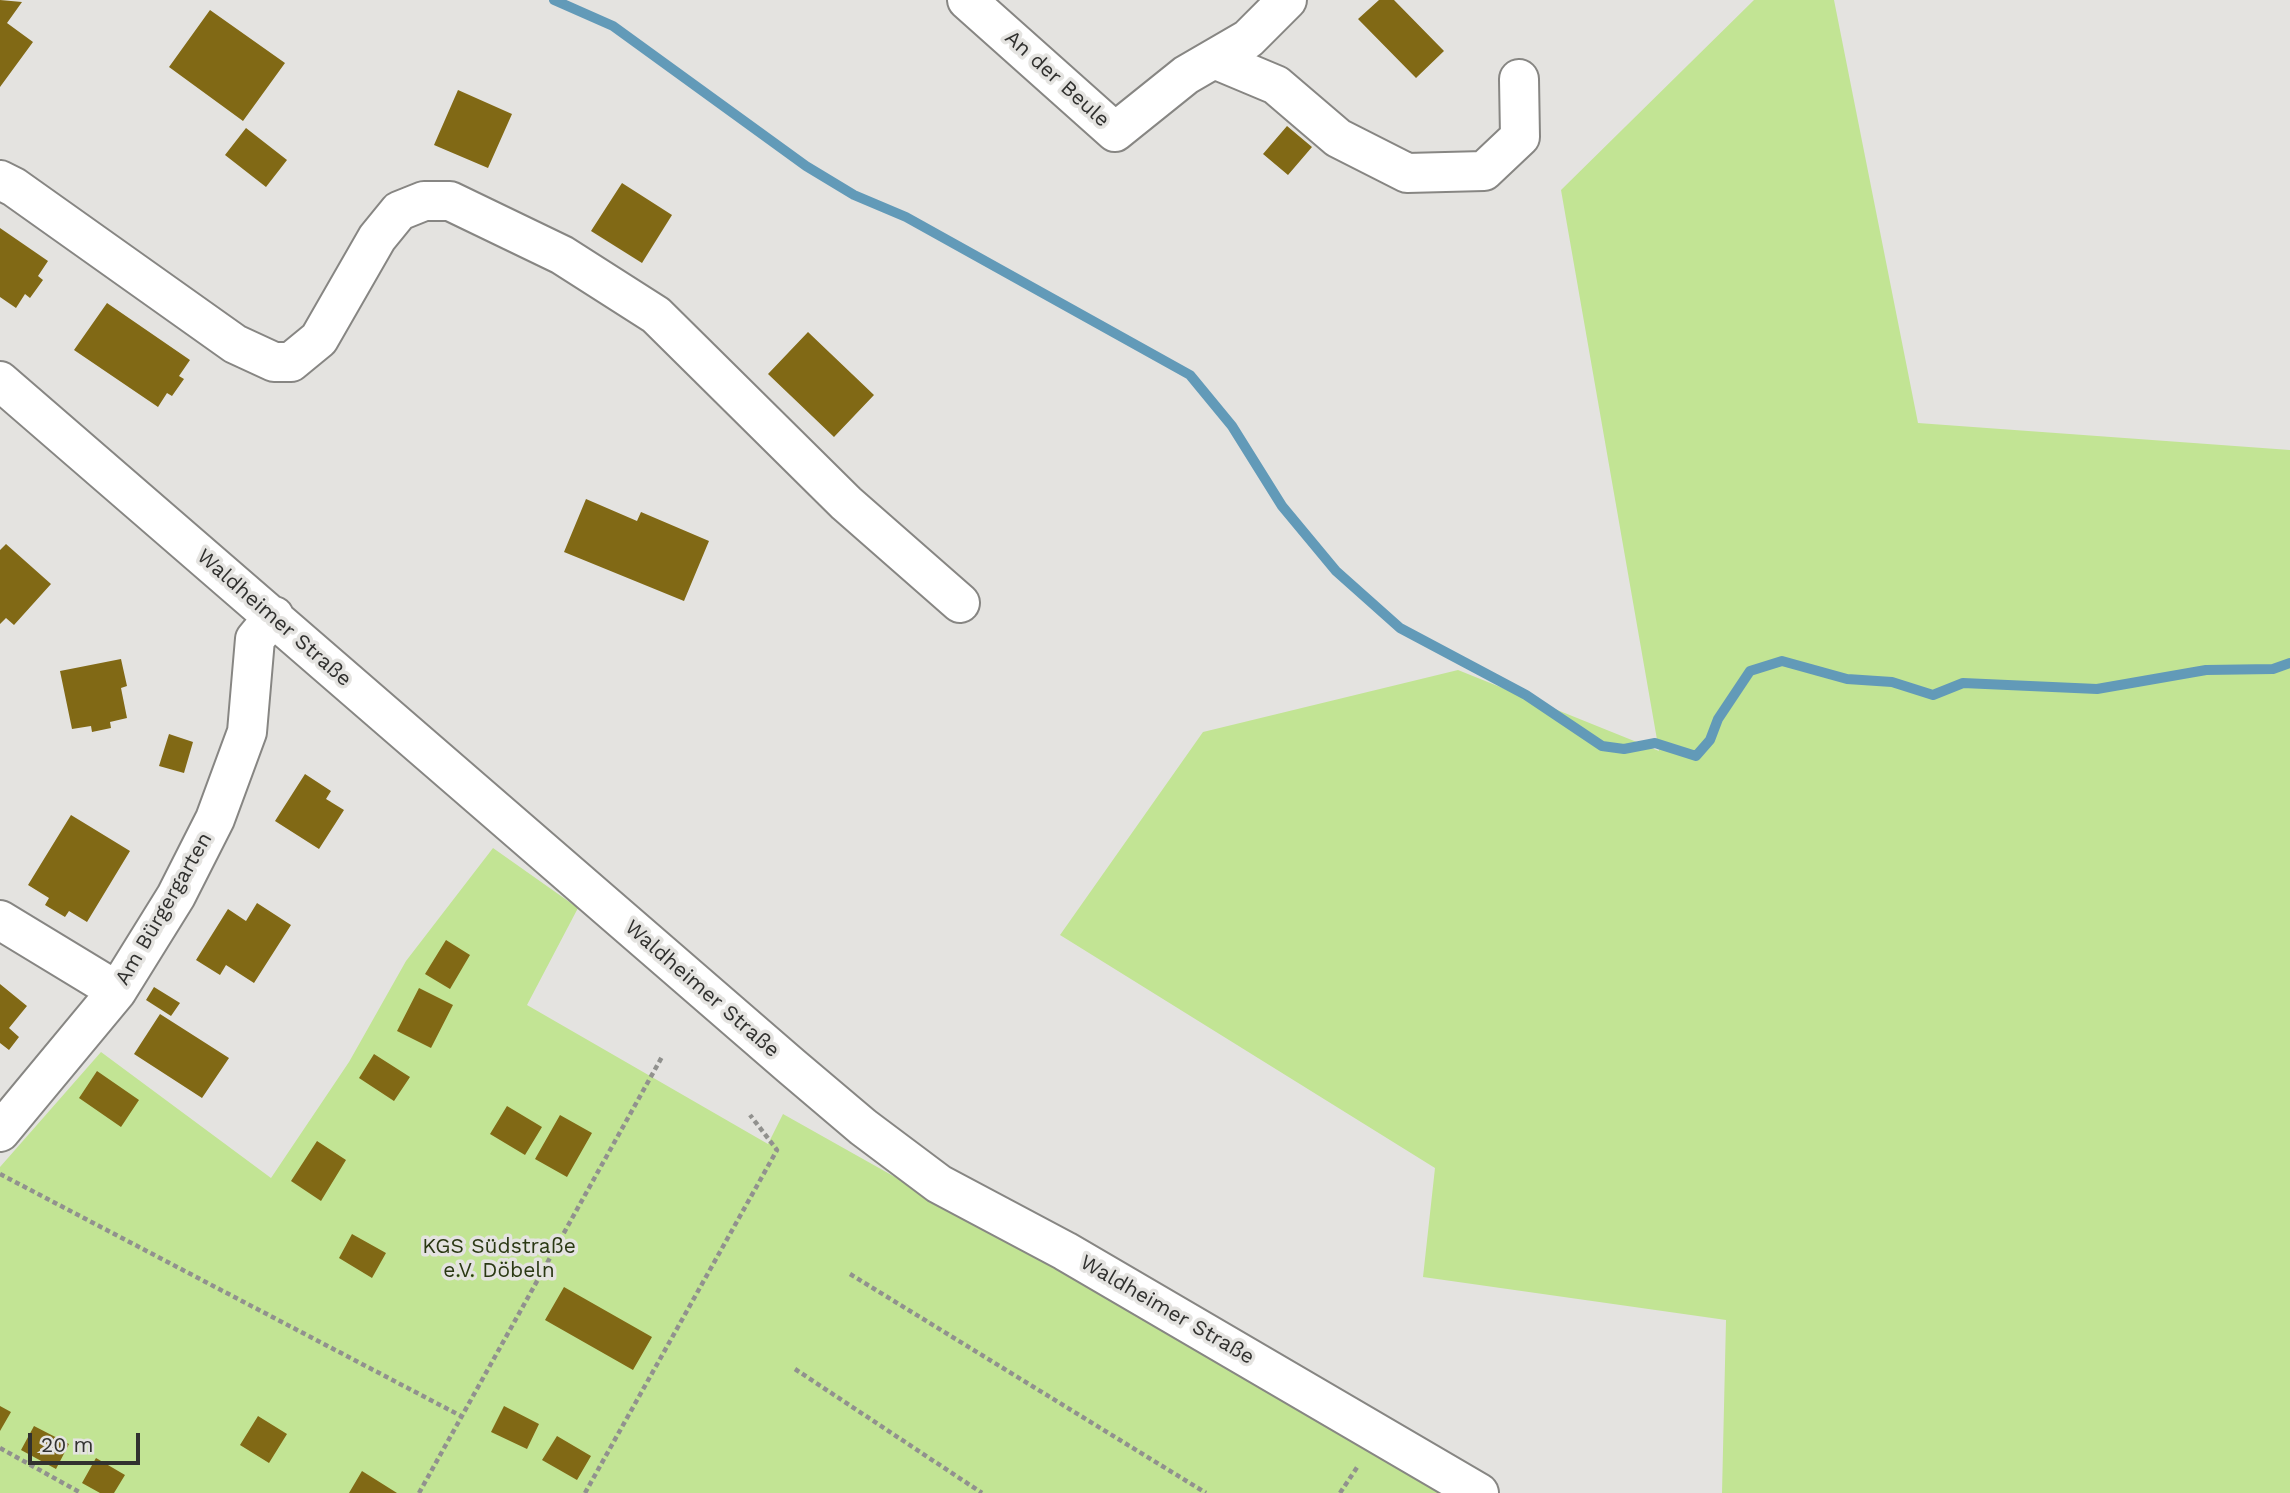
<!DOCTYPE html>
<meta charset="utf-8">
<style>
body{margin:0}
#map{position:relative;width:2290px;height:1493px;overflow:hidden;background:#e4e3e0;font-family:"Work Sans",sans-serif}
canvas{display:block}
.scale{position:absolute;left:28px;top:1433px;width:112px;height:32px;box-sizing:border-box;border:4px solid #31312f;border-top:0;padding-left:9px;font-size:21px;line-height:24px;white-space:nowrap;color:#31312f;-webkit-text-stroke:5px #e4e3e0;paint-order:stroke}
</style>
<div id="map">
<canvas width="2290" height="1493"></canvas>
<div class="scale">20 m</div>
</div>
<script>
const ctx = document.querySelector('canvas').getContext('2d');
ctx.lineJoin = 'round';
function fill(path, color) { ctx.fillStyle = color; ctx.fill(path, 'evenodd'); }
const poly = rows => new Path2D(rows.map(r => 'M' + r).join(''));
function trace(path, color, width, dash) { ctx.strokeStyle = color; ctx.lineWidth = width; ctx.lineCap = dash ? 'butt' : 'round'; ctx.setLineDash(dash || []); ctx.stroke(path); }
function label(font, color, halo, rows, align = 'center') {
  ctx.font = font + ' "Work Sans",sans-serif'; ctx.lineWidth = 7; ctx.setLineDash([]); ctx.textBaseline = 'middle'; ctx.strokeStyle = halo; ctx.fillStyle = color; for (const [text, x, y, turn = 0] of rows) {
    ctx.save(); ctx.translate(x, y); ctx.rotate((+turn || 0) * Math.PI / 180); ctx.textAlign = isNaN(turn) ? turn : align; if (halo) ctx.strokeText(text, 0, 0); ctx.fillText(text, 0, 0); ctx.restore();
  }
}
fill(poly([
 [1754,0,1834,0,1918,423,2290,450,2290,1493,1722,1493,1726,1320,1423,1277,1435,1168,1060,935,1203,732,1458,670,1659,751,1561,190],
 [493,848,578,908,527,1005,768,1144,783,1114,1368,1443,1449,1493,0,1493,0,1167,101,1052,271,1178,349,1062,406,961]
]), '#c2e494');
trace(poly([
 [554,0,613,26,806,166,854,195,906,217,1190,375,1232,426,1282,506,1336,571,1400,628,1526,695,1602,746,1624,749,1655,743,1696,756,1710,740,1718,719,1750,671,1782,661,1847,679,1892,682,1933,695,1963,683,2097,689,2206,670,2273,669,2290,663]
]), '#629ab8', 10);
fill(poly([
 [0,0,22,2,7,23,33,42,0,87],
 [1379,0,1394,0,1444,51,1416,78,1358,19],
 [210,10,285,63,243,121,169,67],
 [458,90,512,114,488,168,434,145],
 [1287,126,1312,147,1288,175,1263,154],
 [246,128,287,160,266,187,225,155],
 [622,183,672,215,642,263,591,231],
 [0,228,48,261,38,276,43,280,30,298,25,294,16,308,0,297],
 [107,303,190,360,179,376,184,379,172,396,167,393,158,407,74,350],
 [808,332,874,395,834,437,768,374],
 [586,499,637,521,641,512,709,541,684,601,564,552],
 [6,544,51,584,14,625,6,618,0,624,0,550],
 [121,659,127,686,121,688,127,718,110,722,111,728,92,732,91,726,72,729,60,671],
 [169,734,193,742,184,773,159,766],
 [305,774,331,791,326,799,344,810,319,849,275,821],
 [71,815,130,851,87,922,69,911,65,917,45,905,49,898,28,885],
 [257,903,291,925,254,983,226,965,220,975,196,960,228,909,246,921],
 [446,940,470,955,450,989,425,974],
 [0,984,27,1006,9,1028,19,1037,9,1050,0,1043],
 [154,987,180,1003,171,1016,146,1000],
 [419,988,453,1005,431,1048,397,1031],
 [160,1014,229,1058,202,1098,134,1054],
 [374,1054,410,1077,394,1101,359,1078],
 [97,1071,139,1100,121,1127,79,1098],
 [507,1106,542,1127,525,1155,490,1134],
 [560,1115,592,1133,567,1177,535,1159],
 [317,1141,346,1160,321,1201,291,1181],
 [352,1234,386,1253,372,1278,339,1258],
 [564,1287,652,1337,633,1370,545,1320],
 [0,1406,11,1412,0,1431],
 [504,1406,539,1424,527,1449,491,1432],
 [258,1416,287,1434,269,1463,240,1445],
 [34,1426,69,1444,56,1469,21,1450],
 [557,1436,591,1456,577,1480,542,1460],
 [96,1458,125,1475,114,1493,100,1493,82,1483],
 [362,1471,397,1493,349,1493]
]), '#816915');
const minor = poly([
 [967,0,1115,132,1186,75,1248,39,1287,0],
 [1214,59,1276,85,1338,138,1407,173,1484,171,1520,137,1519,79],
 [0,180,14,187,235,344,274,362,291,362,319,339,377,238,399,211,424,201,450,201,562,255,656,315,846,503,960,603],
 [0,381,791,1066,863,1127,939,1184,1065,1251,1479,1493],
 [0,920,117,991],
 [0,1132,117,991,176,896,215,819,247,732,255,639,274,616]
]);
trace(minor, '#878683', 42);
trace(poly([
 [0,1174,461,1416],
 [850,1274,1206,1493],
 [795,1369,982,1493],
 [0,1448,81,1493],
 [419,1493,663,1055],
 [585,1493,777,1150,750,1115],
 [1340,1493,1358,1466]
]), '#91918e', 4.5, [5, 3.5]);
trace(minor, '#fff', 38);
label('21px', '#31312f', '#e4e3e0', [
 ["An der Beule",1057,79,42],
 ["Waldheimer Straße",274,618,41],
 ["Am Bürgergarten",164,909,-60],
 ["Waldheimer Straße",702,989,41],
 ["Waldheimer Straße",1167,1310,30]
]);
label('21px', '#2a3813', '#e4e3e0', [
 ["KGS Südstraße",499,1247],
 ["e.V. Döbeln",499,1271]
]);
</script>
